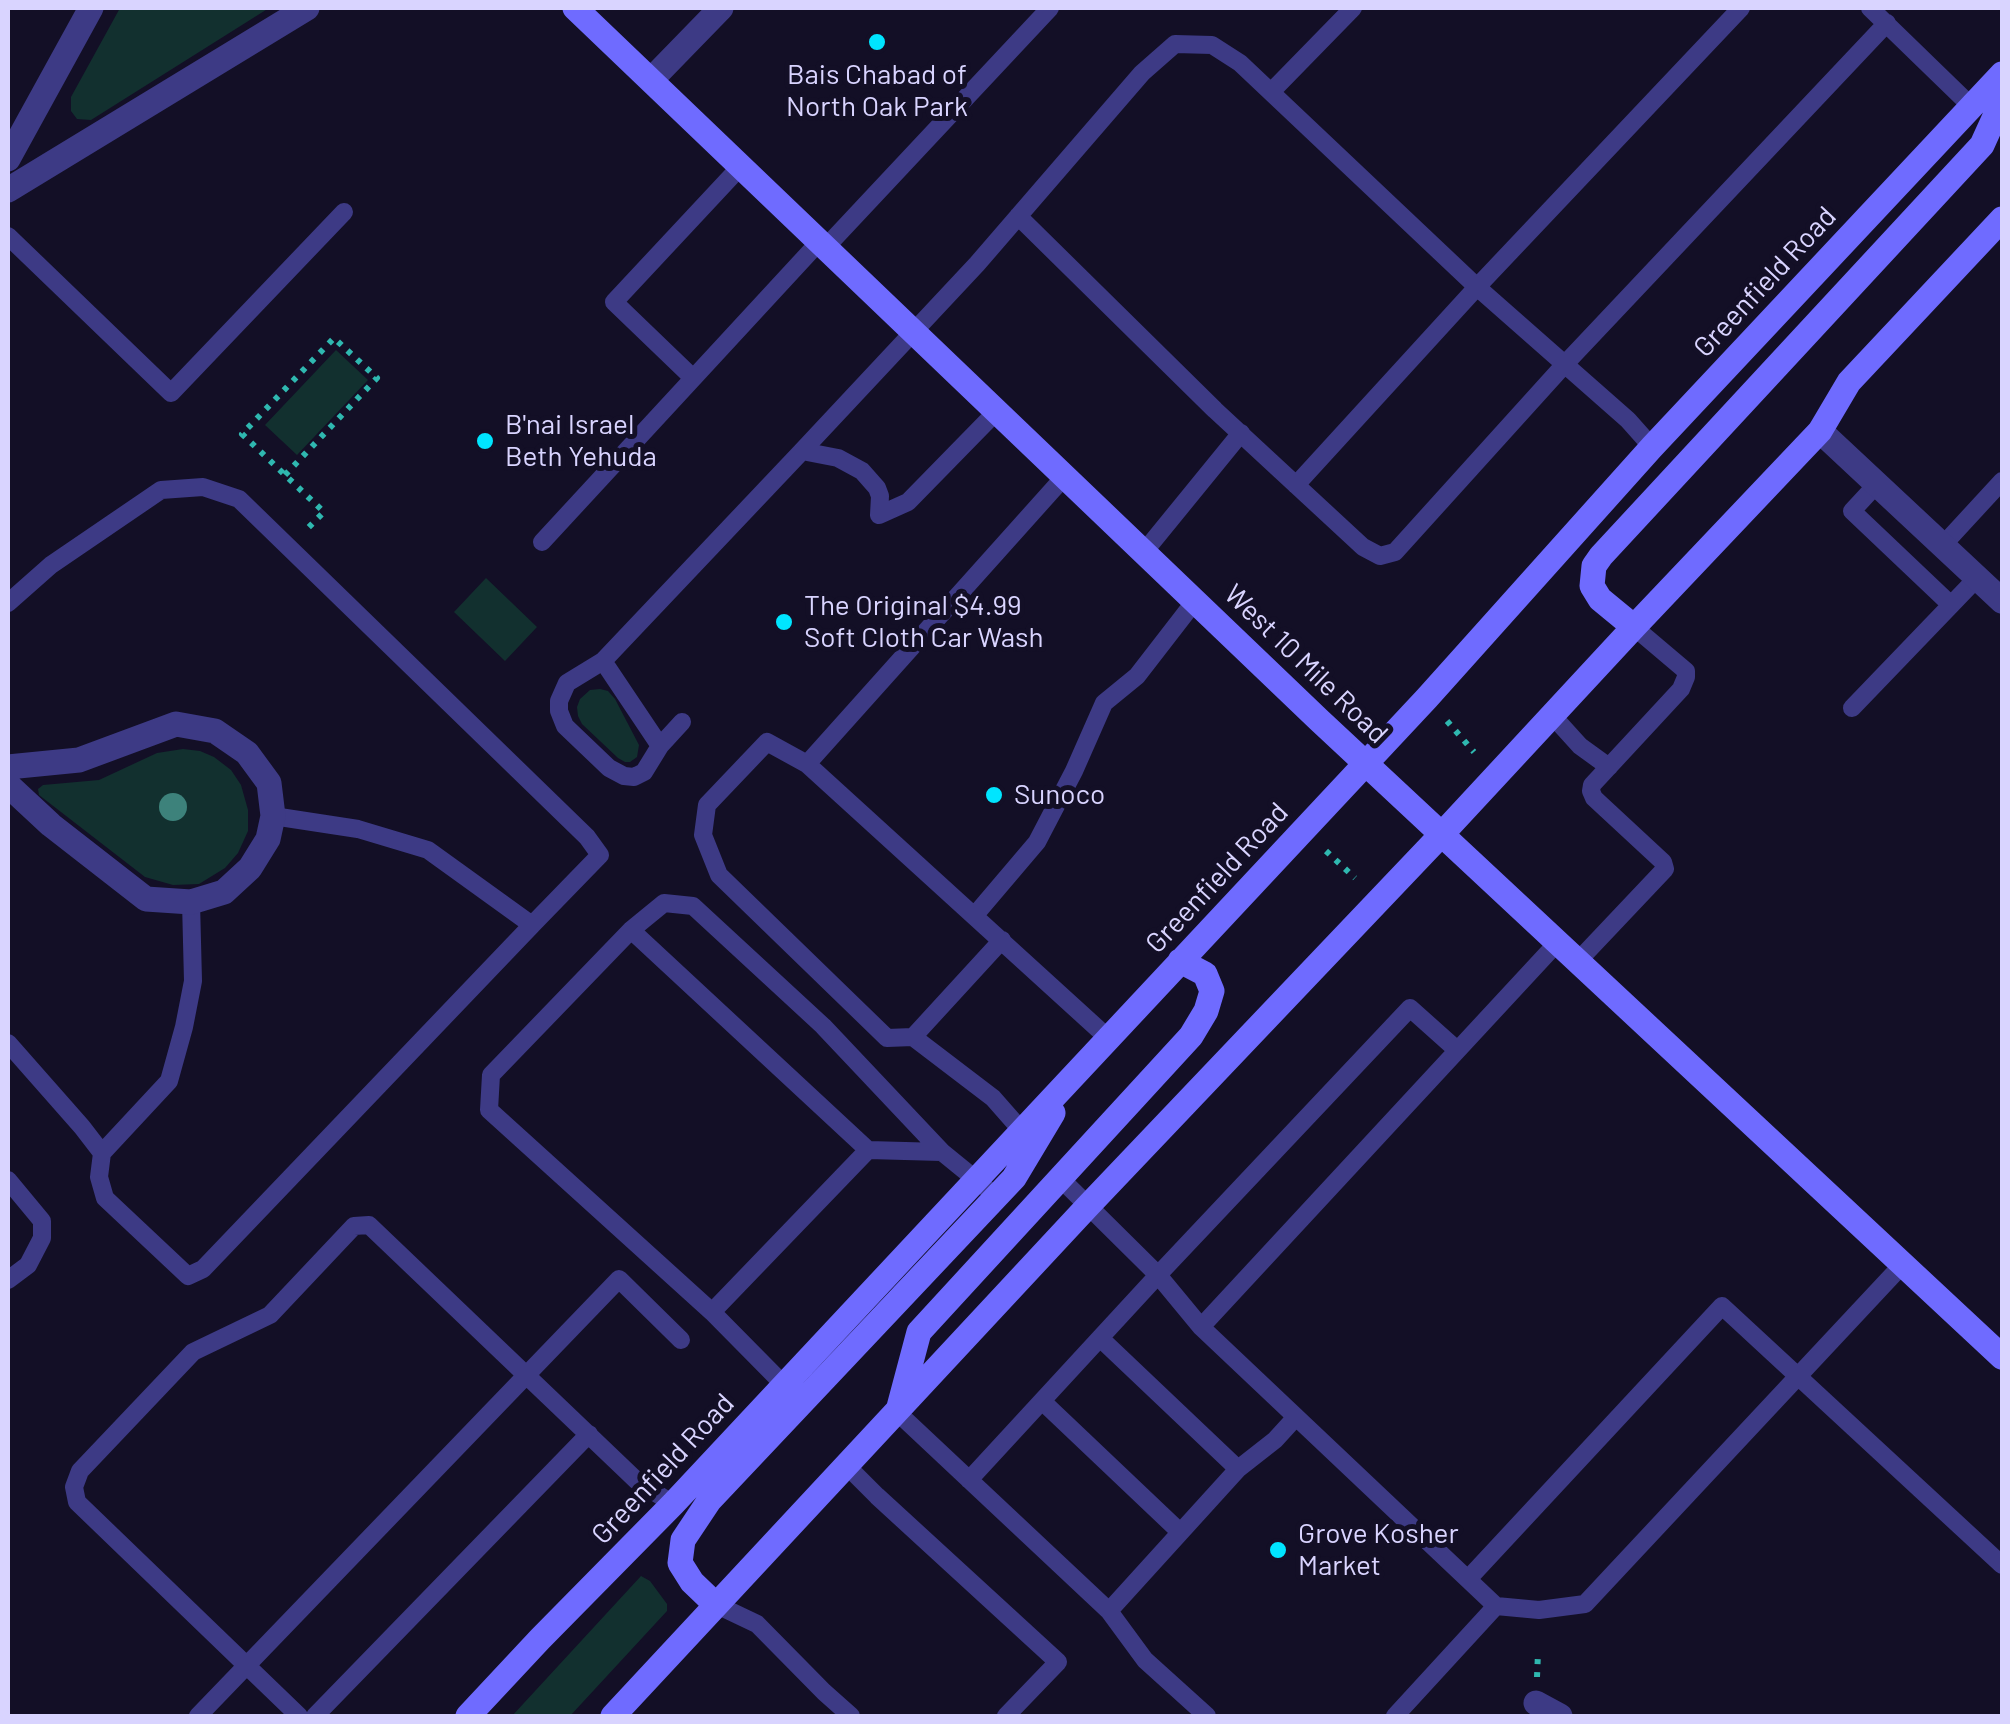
<!DOCTYPE html>
<style>
body{margin:0}
#map{position:relative;width:2010px;height:1724px;overflow:hidden;background:#130f26;font-family:Barlow,sans-serif}
canvas{display:block}
.frame{position:absolute;inset:0;border:10px solid #d9d4ff;pointer-events:none}
</style>
<div id="map">
<canvas width="2010" height="1724"></canvas>
<div class="frame"></div>
</div>
<script>
const ctx = document.querySelector('canvas').getContext('2d');
ctx.lineJoin = 'round';
function fill(path, color) { ctx.fillStyle = color; ctx.fill(path, 'evenodd'); }
const poly = rows => new Path2D(rows.map(r => 'M' + r).join(''));
function trace(path, color, width, dash) { ctx.strokeStyle = color; ctx.lineWidth = width; ctx.lineCap = dash ? 'butt' : 'round'; ctx.setLineDash(dash || []); ctx.stroke(path); }
function label(font, color, halo, rows, align = 'center') {
  ctx.font = font + ' Barlow,sans-serif'; ctx.lineWidth = 10; ctx.setLineDash([]); ctx.textBaseline = 'middle'; ctx.strokeStyle = halo; ctx.fillStyle = color; for (const [text, x, y, turn = 0] of rows) {
    ctx.save(); ctx.translate(x, y); ctx.rotate((+turn || 0) * Math.PI / 180); ctx.textAlign = isNaN(turn) ? turn : align; if (halo) ctx.strokeText(text, 0, 0); ctx.fillText(text, 0, 0); ctx.restore();
  }
}
fill(poly([
 [120,8,269,8,91,120,77,119,71,111,71,97],
 [336,350,368,380,297,455,265,425],
 [486,578,537,627,505,661,454,612],
 [600,689,608,691,615,699,639,745,637,757,630,762,625,762,618,758,582,724,578,716,577,707,580,699,590,690],
 [183,749,200,751,214,757,231,770,241,785,248,810,248,831,238,853,225,868,199,884,173,885,145,877,39,795,38,789,43,785,99,780,157,753],
 [641,1576,650,1581,667,1604,667,1611,570,1716,512,1716]
]), '#12302f');
trace(poly([
 [285,475,377,378,334,338,242,434,285,475,324,512,304,532],
 [1447,721,1474,752],
 [1326,851,1355,878],
 [1537,1677,1538,1653]
]), '#2fb8b0', 6, [5, 8]);
trace(poly([
 [1870,8,1971,106],
 [1271,92,1353,8],
 [1018,216,1215,410,1363,547,1380,556,1395,552,1565,364,1887,23],
 [8,236,171,393,344,212],
 [826,247,1050,8],
 [693,378,614,302,741,166],
 [802,451,838,458,862,471,877,488,880,496,879,515],
 [1877,484,1852,511,1950,604],
 [1296,485,1477,287,1741,8],
 [879,515,908,502,997,411],
 [542,542,820,241],
 [1943,545,2002,481],
 [1144,552,1241,433],
 [8,603,51,565,161,490,203,487,239,499,587,837,600,855,532,925,428,850,358,829,273,816],
 [603,661,660,746],
 [1852,708,1977,578],
 [1551,714,1580,746,1609,767],
 [682,722,660,746,644,772,634,777,624,776,609,768,565,726,559,711,559,701,567,683,603,661,802,451,977,264,1142,73,1175,44,1212,45,1240,63,1477,287,1628,420,1652,447],
 [807,764,1065,476],
 [975,915,1037,842,1074,771,1104,703,1137,676,1195,601],
 [631,930,868,1150],
 [1577,962,1665,869,1663,862,1594,798,1591,791,1592,785,1681,689,1686,677,1686,671,1634,627],
 [913,1037,1002,940],
 [8,1043,82,1127,102,1153,99,1177,105,1198,188,1276,203,1269,532,925],
 [1022,1131,993,1098,913,1037,887,1038,719,875,703,835,707,805,767,742,807,764,1108,1038],
 [102,1153,169,1081,184,1027,193,981,191,902],
 [1060,1178,1158,1275,1201,1327,1496,1606,1539,1610,1585,1604,1903,1264],
 [8,1180,42,1221,42,1238,28,1265,8,1280],
 [712,1312,489,1110,491,1075,631,930,664,903,693,906,823,1026,942,1152],
 [1201,1327,1557,943],
 [1100,1338,1238,1469],
 [789,1390,712,1312,868,1150,942,1152,985,1187],
 [1042,1401,1180,1532],
 [897,1412,1109,1611,1145,1660,1207,1716],
 [847,1466,877,1496,1058,1662,1006,1716],
 [969,1480,1158,1275,1410,1008,1457,1050],
 [1468,1579,1722,1306,2002,1565],
 [715,1604,757,1624,824,1692,851,1716],
 [1109,1611,1238,1469,1275,1440,1296,1417],
 [198,1716,619,1279,681,1340],
 [299,1716,77,1502,74,1487,80,1471,193,1352,270,1315,354,1226,369,1225,637,1481,673,1504],
 [315,1716,589,1434],
 [1395,1716,1496,1606]
]), '#3d3a85', 18);
trace(poly([
 [651,80,721,8],
 [8,159,91,8],
 [8,190,307,8],
 [1820,431,2002,601],
 [8,767,79,760,176,724,215,731,247,753,269,783,273,816,268,839,250,868,224,892,191,902,146,899,51,825,8,785],
 [1536,1703,1560,1716]
]), '#3d3a85', 25);
trace(poly([
 [575,8,1319,720,2002,1357],
 [1634,627,1600,599,1592,586,1594,566,1601,556,1982,145,2002,101],
 [899,1407,919,1332,1191,1036,1206,1011,1212,991,1205,974,1180,961],
 [715,1604,692,1582,680,1563,683,1540,709,1501,1014,1178,1053,1113],
 [468,1716,540,1639,673,1504,1427,698,1652,447,2002,74],
 [613,1716,1087,1207,1442,834,1634,627,1820,431,1849,382,2002,219]
]), '#6f6bff', 25);
ctx.fillStyle = '#3d827b';
for (const [x, y] of [
 [173,807]
]) { ctx.beginPath(); ctx.arc(x, y, 14, 0, 2 * Math.PI); ctx.fill(); }
for (const [x, y, r, color] of [
 [877,42,10,"#00e5ff"],
 [485,441,10,"#00e5ff"],
 [784,622,10,"#00e5ff"],
 [994,795,10,"#00e5ff"],
 [1278,1550,10,"#00e5ff"]
]) { const dot = new Path2D(); dot.arc(x, y, r, 0, 2 * Math.PI); ctx.fillStyle = color; ctx.fill(dot); trace(dot, '#130f26', 4); }
label('28px', '#d9d4ff', '#130f26', [
 ["Bais Chabad of",877,75,"center"],
 ["North Oak Park",877,107,"center"],
 ["B'nai Israel",505,425],
 ["Beth Yehuda",505,457],
 ["The Original $4.99",804,606],
 ["Soft Cloth Car Wash",804,638],
 ["Sunoco",1014,795],
 ["Grove Kosher",1298,1534],
 ["Market",1298,1566]
], 'left');
label('28px', '#d9d4ff', '#130f26', [
 ["Greenfield Road",1765,282,-47],
 ["West 10 Mile Road",1306,664,44],
 ["Greenfield Road",1217,878,-47],
 ["Greenfield Road",663,1469,-47]
]);
</script>
